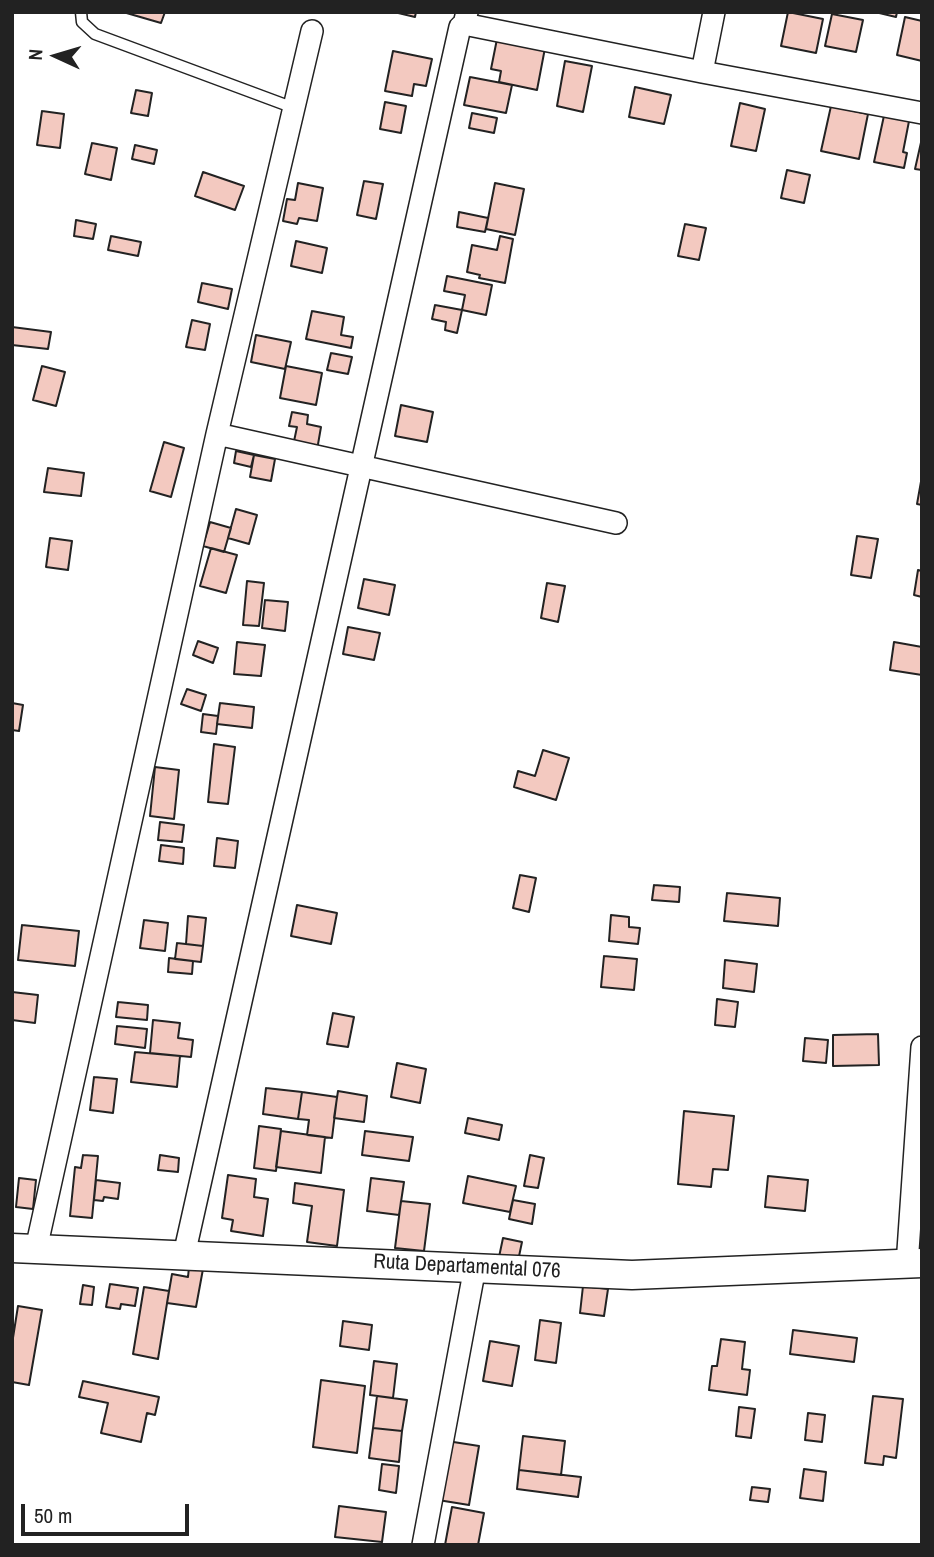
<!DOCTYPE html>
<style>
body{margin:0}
#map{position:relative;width:934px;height:1557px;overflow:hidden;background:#fff;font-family:"Archivo Narrow",sans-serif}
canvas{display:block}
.frame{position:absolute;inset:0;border:14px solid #222;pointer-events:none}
.north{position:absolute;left:21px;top:21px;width:70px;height:70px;-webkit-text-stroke:5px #fff;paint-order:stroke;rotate:274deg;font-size:19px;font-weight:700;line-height:28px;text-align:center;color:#222}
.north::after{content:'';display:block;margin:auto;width:24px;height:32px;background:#222;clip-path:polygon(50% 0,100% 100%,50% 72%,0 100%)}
.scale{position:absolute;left:21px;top:1504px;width:168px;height:32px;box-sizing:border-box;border:4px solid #222;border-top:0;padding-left:9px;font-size:21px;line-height:24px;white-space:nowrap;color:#222;-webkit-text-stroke:5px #fff;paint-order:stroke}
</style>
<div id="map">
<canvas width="934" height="1557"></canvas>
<div class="frame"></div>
<div class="north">N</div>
<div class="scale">50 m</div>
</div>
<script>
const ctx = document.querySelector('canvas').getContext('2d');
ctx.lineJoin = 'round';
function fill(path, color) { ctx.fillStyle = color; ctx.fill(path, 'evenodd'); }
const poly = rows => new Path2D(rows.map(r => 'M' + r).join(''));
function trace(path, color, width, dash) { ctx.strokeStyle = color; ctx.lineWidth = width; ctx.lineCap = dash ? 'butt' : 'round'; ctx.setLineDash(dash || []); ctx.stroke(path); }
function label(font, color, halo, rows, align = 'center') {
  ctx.font = font + ' "Archivo Narrow",sans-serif'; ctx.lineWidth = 5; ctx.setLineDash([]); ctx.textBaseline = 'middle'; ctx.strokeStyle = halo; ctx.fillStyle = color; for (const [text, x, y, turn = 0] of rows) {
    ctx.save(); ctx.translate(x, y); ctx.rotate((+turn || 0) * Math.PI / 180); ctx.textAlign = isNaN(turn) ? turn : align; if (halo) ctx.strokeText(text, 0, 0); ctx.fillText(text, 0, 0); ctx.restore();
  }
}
const building = poly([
 [123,12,165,12,161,23,123,12],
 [394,12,416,12,415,17,394,12],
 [788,12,823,19,816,53,781,46,788,12],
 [875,12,897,12,896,17,875,12],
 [832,14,863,20,856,52,825,46,832,14],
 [905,17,922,21,922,61,897,55,905,17],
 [497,39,545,48,537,90,499,82,501,71,491,69,497,39],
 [393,51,432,59,426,86,414,84,412,96,385,91,393,51],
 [565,61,592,66,583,112,557,106,565,61],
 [470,77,512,85,506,113,464,105,470,77],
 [635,87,671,95,664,124,629,117,635,87],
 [136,90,152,93,148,116,131,113,136,90],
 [385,102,406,106,401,133,380,129,385,102],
 [740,103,765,109,756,151,731,146,740,103],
 [831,106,868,114,859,159,821,151,831,106],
 [42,111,64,114,60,148,37,145,42,111],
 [885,111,910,116,903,152,907,153,904,168,874,162,885,111],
 [472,113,497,118,494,133,469,128,472,113],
 [922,138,922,170,915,169,922,138],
 [92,143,117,148,111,180,85,174,92,143],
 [135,145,157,150,154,164,132,159,135,145],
 [787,170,810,175,804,203,781,198,787,170],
 [203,172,244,186,235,210,195,196,203,172],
 [364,181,383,184,376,219,357,215,364,181],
 [298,183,323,188,317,221,299,218,297,224,283,221,287,199,295,200,298,183],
 [495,183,524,189,515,235,486,229,495,183],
 [459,212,488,218,485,232,457,227,459,212],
 [76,220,96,224,93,239,74,236,76,220],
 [685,224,706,228,699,260,678,256,685,224],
 [111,236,141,242,138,256,108,250,111,236],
 [500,236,513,239,505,283,479,278,480,275,467,272,472,245,497,250,500,236],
 [296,241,327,248,322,273,291,266,296,241],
 [447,276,492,285,486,315,462,310,465,295,444,291,447,276],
 [202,283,232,289,228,309,198,302,202,283],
 [435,305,462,310,457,333,445,330,446,322,432,319,435,305],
 [312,311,344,317,341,335,353,337,351,348,306,339,312,311],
 [192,320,210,324,205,350,186,347,192,320],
 [12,327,51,332,48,349,12,345,12,327],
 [256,335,291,342,285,369,251,362,256,335],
 [331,353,352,357,348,374,327,370,331,353],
 [42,366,65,372,56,406,33,400,42,366],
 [286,366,322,373,316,405,280,398,286,366],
 [401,405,433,412,427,442,395,436,401,405],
 [292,412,308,415,307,424,321,427,317,450,293,446,297,427,289,426,292,412],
 [164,442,184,448,171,497,150,491,164,442],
 [236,451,254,455,251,467,234,463,236,451],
 [254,455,275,459,271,481,250,477,254,455],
 [48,468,84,473,81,496,44,492,48,468],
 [922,476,922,505,917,504,922,476],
 [236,509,257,515,249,544,228,538,236,509],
 [210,522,231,528,224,552,203,546,210,522],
 [857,536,878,539,871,578,851,575,857,536],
 [50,538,72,541,68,570,46,567,50,538],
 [211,548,237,555,226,593,200,586,211,548],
 [918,570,922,571,922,597,914,595,918,570],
 [364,579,395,585,389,615,358,608,364,579],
 [247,581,264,583,259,626,243,625,247,581],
 [547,583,565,586,558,622,541,618,547,583],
 [265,600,288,602,285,631,262,628,265,600],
 [348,627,380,633,374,660,343,654,348,627],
 [198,641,218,648,213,663,193,655,198,641],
 [237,642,265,645,261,676,234,674,237,642],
 [894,642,922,647,922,675,890,670,894,642],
 [187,689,206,695,201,711,181,704,187,689],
 [12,703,23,705,19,731,12,730,12,703],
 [220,703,254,707,252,728,217,724,220,703],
 [203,714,218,716,216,734,201,732,203,714],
 [214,744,235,747,228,804,208,802,214,744],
 [543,750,569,758,556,800,514,787,518,771,535,776,543,750],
 [155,767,179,770,174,819,150,816,155,767],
 [160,822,184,825,182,842,158,840,160,822],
 [217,838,238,841,235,868,214,866,217,838],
 [161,845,184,848,183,864,159,861,161,845],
 [520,875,536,878,529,912,513,908,520,875],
 [654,885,680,887,679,902,652,900,654,885],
 [727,893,780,898,778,926,724,921,727,893],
 [297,905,337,913,331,944,291,936,297,905],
 [611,915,629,917,629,927,640,928,638,944,609,941,611,915],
 [188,916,206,918,203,946,186,944,188,916],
 [144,920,168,923,165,951,140,948,144,920],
 [22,925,79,931,75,966,18,960,22,925],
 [177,943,203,946,201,962,175,959,177,943],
 [604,956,637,959,634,990,601,987,604,956],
 [169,958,193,961,192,974,168,972,169,958],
 [725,960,757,964,754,992,723,988,725,960],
 [12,992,38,995,35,1023,12,1020,12,992],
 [717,999,738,1002,735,1027,715,1025,717,999],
 [118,1002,148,1005,147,1020,116,1017,118,1002],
 [333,1013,354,1017,348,1047,327,1044,333,1013],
 [153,1020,180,1023,178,1038,193,1040,191,1057,150,1053,153,1020],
 [117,1026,147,1029,145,1048,115,1044,117,1026],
 [878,1034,879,1065,833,1066,833,1035,878,1034],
 [805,1038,828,1040,826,1063,803,1061,805,1038],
 [135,1052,180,1056,177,1087,131,1082,135,1052],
 [397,1063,426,1069,420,1103,391,1097,397,1063],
 [94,1077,117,1079,113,1113,90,1110,94,1077],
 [266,1088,302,1092,298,1119,263,1114,266,1088],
 [338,1091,367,1096,364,1122,334,1118,338,1091],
 [302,1092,337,1097,332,1138,307,1135,309,1120,298,1119,302,1092],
 [684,1111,734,1116,728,1170,713,1169,711,1187,678,1184,684,1111],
 [468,1118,502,1125,499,1140,465,1133,468,1118],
 [259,1126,281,1129,276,1171,254,1168,259,1126],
 [281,1131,325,1137,321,1173,276,1167,281,1131],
 [365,1131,413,1137,409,1161,362,1155,365,1131],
 [83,1155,98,1156,92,1218,70,1216,75,1167,81,1168,83,1155],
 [160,1155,179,1158,178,1172,158,1170,160,1155],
 [530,1155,544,1158,538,1188,524,1186,530,1155],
 [228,1175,256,1179,254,1197,268,1199,263,1236,231,1231,233,1220,222,1218,228,1175],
 [468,1176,516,1186,510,1212,463,1203,468,1176],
 [768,1176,808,1180,805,1211,765,1207,768,1176],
 [19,1178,36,1180,33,1209,16,1207,19,1178],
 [371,1178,404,1182,399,1215,367,1211,371,1178],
 [96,1180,120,1183,118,1199,104,1197,103,1201,94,1200,96,1180],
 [295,1183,344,1190,337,1246,307,1242,312,1206,293,1203,295,1183],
 [513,1200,535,1204,532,1224,509,1219,513,1200],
 [401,1201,430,1204,424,1251,395,1248,401,1201],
 [503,1238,522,1242,518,1261,499,1257,503,1238],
 [189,1267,203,1269,196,1307,167,1303,172,1274,188,1277,189,1267],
 [110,1284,138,1288,135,1306,121,1304,120,1309,106,1307,110,1284],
 [83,1285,94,1287,92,1305,80,1304,83,1285],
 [583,1286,608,1289,604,1316,580,1313,583,1286],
 [144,1287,169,1291,158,1359,133,1354,144,1287],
 [18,1306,42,1310,29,1385,12,1382,12,1344,18,1306],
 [540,1320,561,1323,556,1363,535,1360,540,1320],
 [343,1321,372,1325,369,1350,340,1346,343,1321],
 [793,1330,857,1338,854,1362,790,1354,793,1330],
 [721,1339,745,1342,742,1369,750,1370,747,1395,709,1390,712,1366,717,1366,721,1339],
 [490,1341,519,1346,512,1386,483,1381,490,1341],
 [374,1361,397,1364,393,1398,370,1395,374,1361],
 [321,1380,365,1386,357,1453,313,1447,321,1380],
 [83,1381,159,1397,155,1415,147,1413,141,1442,101,1433,108,1403,79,1397,83,1381],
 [377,1396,407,1400,402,1431,373,1428,377,1396],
 [873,1396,903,1399,896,1458,884,1456,883,1465,865,1463,873,1396],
 [739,1407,755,1409,751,1438,736,1436,739,1407],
 [808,1413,825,1415,822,1442,805,1440,808,1413],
 [373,1428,402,1431,399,1462,369,1458,373,1428],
 [523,1436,565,1441,561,1475,519,1470,523,1436],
 [447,1441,479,1446,469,1505,438,1500,447,1441],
 [382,1464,399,1466,396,1493,379,1490,382,1464],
 [804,1469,826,1472,823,1501,800,1498,804,1469],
 [519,1470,581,1477,578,1497,517,1489,519,1470],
 [752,1487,770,1489,768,1502,750,1500,752,1487],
 [339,1506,386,1512,382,1542,335,1537,339,1506],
 [452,1507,484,1513,478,1545,445,1545,452,1507]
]);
fill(building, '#f3c9c0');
trace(building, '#222', 2);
const service = poly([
 [81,12,82,22,95,34,294,108]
]);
const minor = poly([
 [464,24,702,72,922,113],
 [702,72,714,12],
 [217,434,616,523],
 [36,1249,217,434,312,31],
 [184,1255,460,27,464,24,467,12],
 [907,1265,922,1047],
 [423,1545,475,1267]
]);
const secondary = poly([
 [12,1248,632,1275,922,1263]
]);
trace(service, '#222', 13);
trace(minor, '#222', 24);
trace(secondary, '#222', 31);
trace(service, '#fff', 10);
trace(minor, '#fff', 21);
trace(secondary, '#fff', 28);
label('21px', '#222', '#fff', [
 ["Ruta Departamental 076",467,1267,3]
]);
</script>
